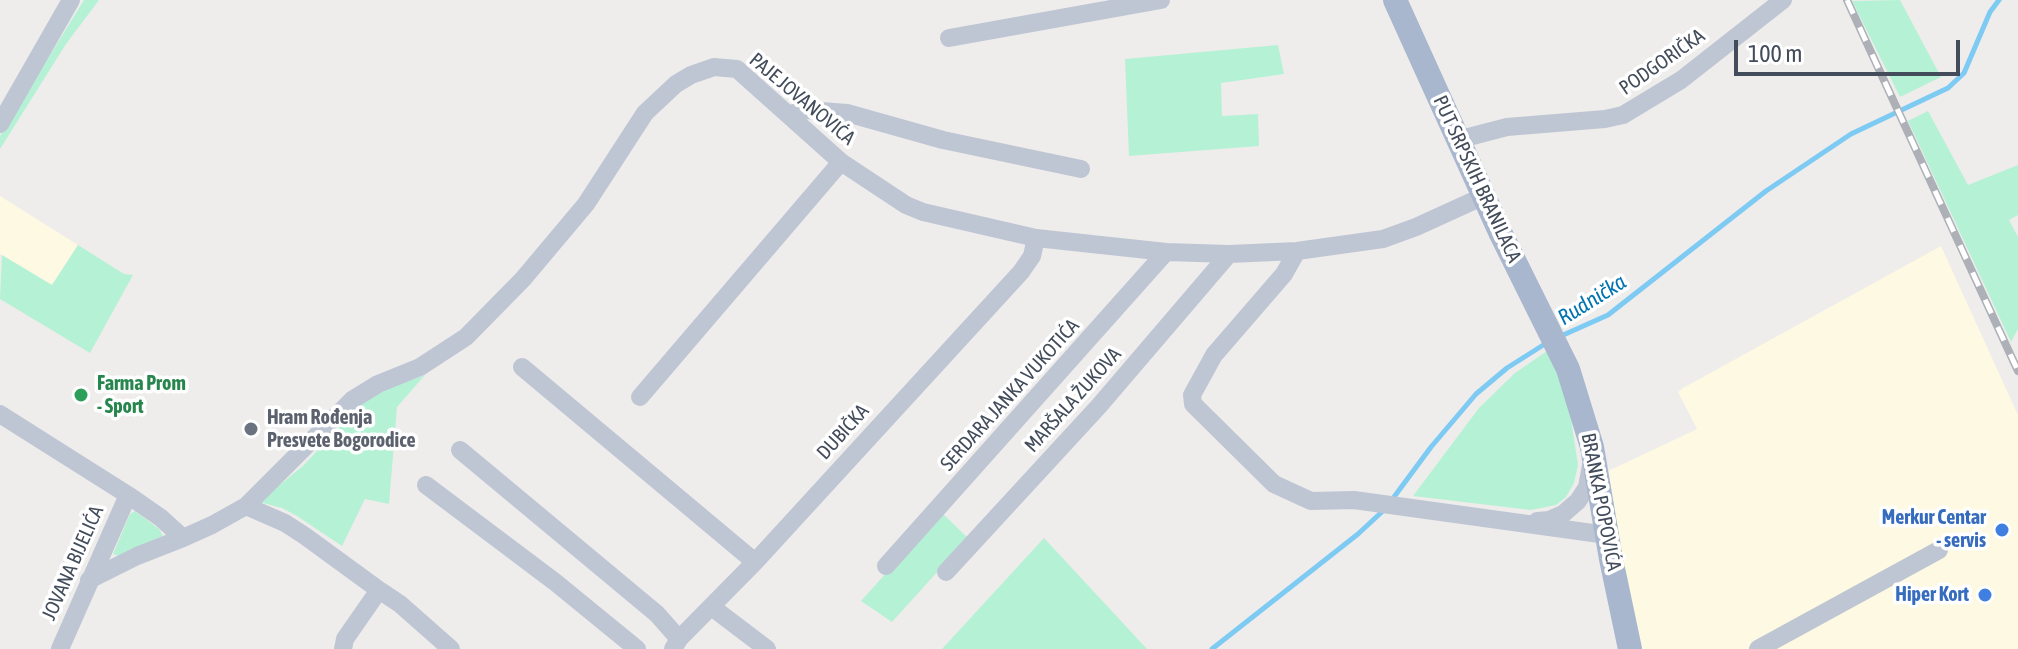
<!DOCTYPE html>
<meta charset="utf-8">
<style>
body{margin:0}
#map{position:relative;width:2018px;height:649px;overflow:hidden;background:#efecec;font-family:"Asap Condensed",sans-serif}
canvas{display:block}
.scale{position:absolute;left:1734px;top:40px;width:226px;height:36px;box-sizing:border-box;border:4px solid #434c5b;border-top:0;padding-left:10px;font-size:24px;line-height:28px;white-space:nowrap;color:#434c5b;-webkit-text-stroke:6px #fff;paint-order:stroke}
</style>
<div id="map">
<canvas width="2018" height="649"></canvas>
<div class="scale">100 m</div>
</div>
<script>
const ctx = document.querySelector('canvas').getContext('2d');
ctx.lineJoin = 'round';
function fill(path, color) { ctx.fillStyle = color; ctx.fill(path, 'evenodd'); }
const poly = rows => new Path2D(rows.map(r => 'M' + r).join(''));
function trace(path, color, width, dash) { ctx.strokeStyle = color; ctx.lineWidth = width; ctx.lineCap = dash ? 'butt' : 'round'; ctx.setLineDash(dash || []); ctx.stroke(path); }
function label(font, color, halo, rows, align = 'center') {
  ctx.font = font + ' "Asap Condensed",sans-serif'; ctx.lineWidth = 7; ctx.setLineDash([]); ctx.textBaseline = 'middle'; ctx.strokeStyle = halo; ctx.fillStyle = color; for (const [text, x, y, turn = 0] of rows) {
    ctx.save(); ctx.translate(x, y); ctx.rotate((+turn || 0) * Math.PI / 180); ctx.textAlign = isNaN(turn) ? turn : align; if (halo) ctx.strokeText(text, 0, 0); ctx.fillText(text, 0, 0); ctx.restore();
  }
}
fill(poly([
 [0,196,78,245,52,285,0,254],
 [1941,246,2018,415,2018,649,1641,649,1604,473,1697,429,1678,392,1683,388]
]), '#fdf9e2');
fill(poly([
 [84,0,99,0,66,44,0,149,0,136],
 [1900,0,1941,77,1900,97,1852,1],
 [1278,45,1284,74,1221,83,1222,116,1258,114,1259,146,1129,156,1125,59],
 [1928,111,1968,185,2018,165,2018,215,2009,220,2018,237,2018,329,2011,342,1908,121],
 [78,245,124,274,133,275,90,353,0,299,2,255,52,285],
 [1547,351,1558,373,1571,419,1578,465,1574,483,1566,497,1556,505,1531,510,1413,496,1479,408,1515,373],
 [425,375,397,407,389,504,365,499,342,546,297,516,282,508,259,502,304,465,362,402,392,387],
 [135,511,159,529,163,536,119,556,113,554,130,514],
 [941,512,968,538,892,622,861,601],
 [1044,538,1147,649,942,649]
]), '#b5f2d5');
trace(poly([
 [1561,336,1608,315,1766,191,1851,134,1948,88,1964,73,1990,12,1999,0],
 [1391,501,1431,447,1476,394,1507,368,1548,342],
 [1212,649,1358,534,1385,509]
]), '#7dcaf3', 5);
trace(poly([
 [949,38,1161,0],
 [789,114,808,110,847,113,943,140,1081,169],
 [0,124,71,0],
 [1457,140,1507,127,1605,119,1623,115,1681,80,1783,0],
 [1297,251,1284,274,1214,355,1192,395,1193,404,1274,484,1311,501,1354,500,1607,535],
 [522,367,755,562],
 [640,397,841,162],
 [0,414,128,495,161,518,183,538,212,525,246,506,352,400,378,384,420,367,466,337,523,279,586,204,645,113,676,84,691,75,714,67,737,69,841,162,906,205,923,212,1036,238,1166,252,1229,254,1297,251,1383,239,1416,227,1484,196],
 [460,450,657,614,679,639],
 [426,485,555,582,637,649],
 [246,506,285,523,305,536,379,590],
 [1537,521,1549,520,1563,514,1578,501,1587,487,1591,465],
 [886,566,1166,252],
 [946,572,1099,406,1229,254],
 [89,580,137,556,183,538],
 [713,608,767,649],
 [60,649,128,495],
 [343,649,345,639,379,590,400,604,451,649],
 [673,649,679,639,755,562,1021,272,1032,256,1036,238],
 [1758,649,1939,550]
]), '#bec6d3', 18);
trace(poly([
 [1395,0,1501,234,1568,369,1592,447,1611,559,1630,649]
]), '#a8b6ce', 24);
const rail = poly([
 [1847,0,2018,371]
]);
trace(rail, '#adb0b7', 8);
trace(rail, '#fff', 5, [15]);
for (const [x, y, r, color] of [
 [81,395,8,"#2e9e5b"],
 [251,429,8,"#6b7280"],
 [2002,530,8,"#3f7fe0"],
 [1985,595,8,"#3f7fe0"]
]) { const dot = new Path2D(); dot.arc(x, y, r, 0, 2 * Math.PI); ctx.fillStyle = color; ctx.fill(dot); trace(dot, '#fff', 3); }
label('20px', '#434c5b', '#fff', [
 ["PODGORIČKA",1662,62,-35],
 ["PAJE JOVANOVIĆA",802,99,40],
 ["PUT SRPSKIH BRANILACA",1477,179,65],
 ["SERDARA JANKA VUKOTIĆA",1010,395,-48],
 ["MARŠALA ŽUKOVA",1073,400,-48],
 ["DUBIČKA",843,432,-48],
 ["BRANKA POPOVIĆA",1601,502,79],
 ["JOVANA BIJELIĆA",73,563,-66]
]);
label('bold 20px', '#27864d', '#fff', [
 ["Farma Prom",97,384],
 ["- Sport",97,407]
], 'left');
label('bold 20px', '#5b616d', '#fff', [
 ["Hram Rođenja",267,418],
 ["Presvete Bogorodice",267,441]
], 'left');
label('bold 20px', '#366cbe', '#fff', [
 ["Merkur Centar",1986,518],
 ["- servis",1986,541],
 ["Hiper Kort",1969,595]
], 'right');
label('italic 22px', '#0073b1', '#fff', [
 ["Rudnička",1592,300,-32]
]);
</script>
